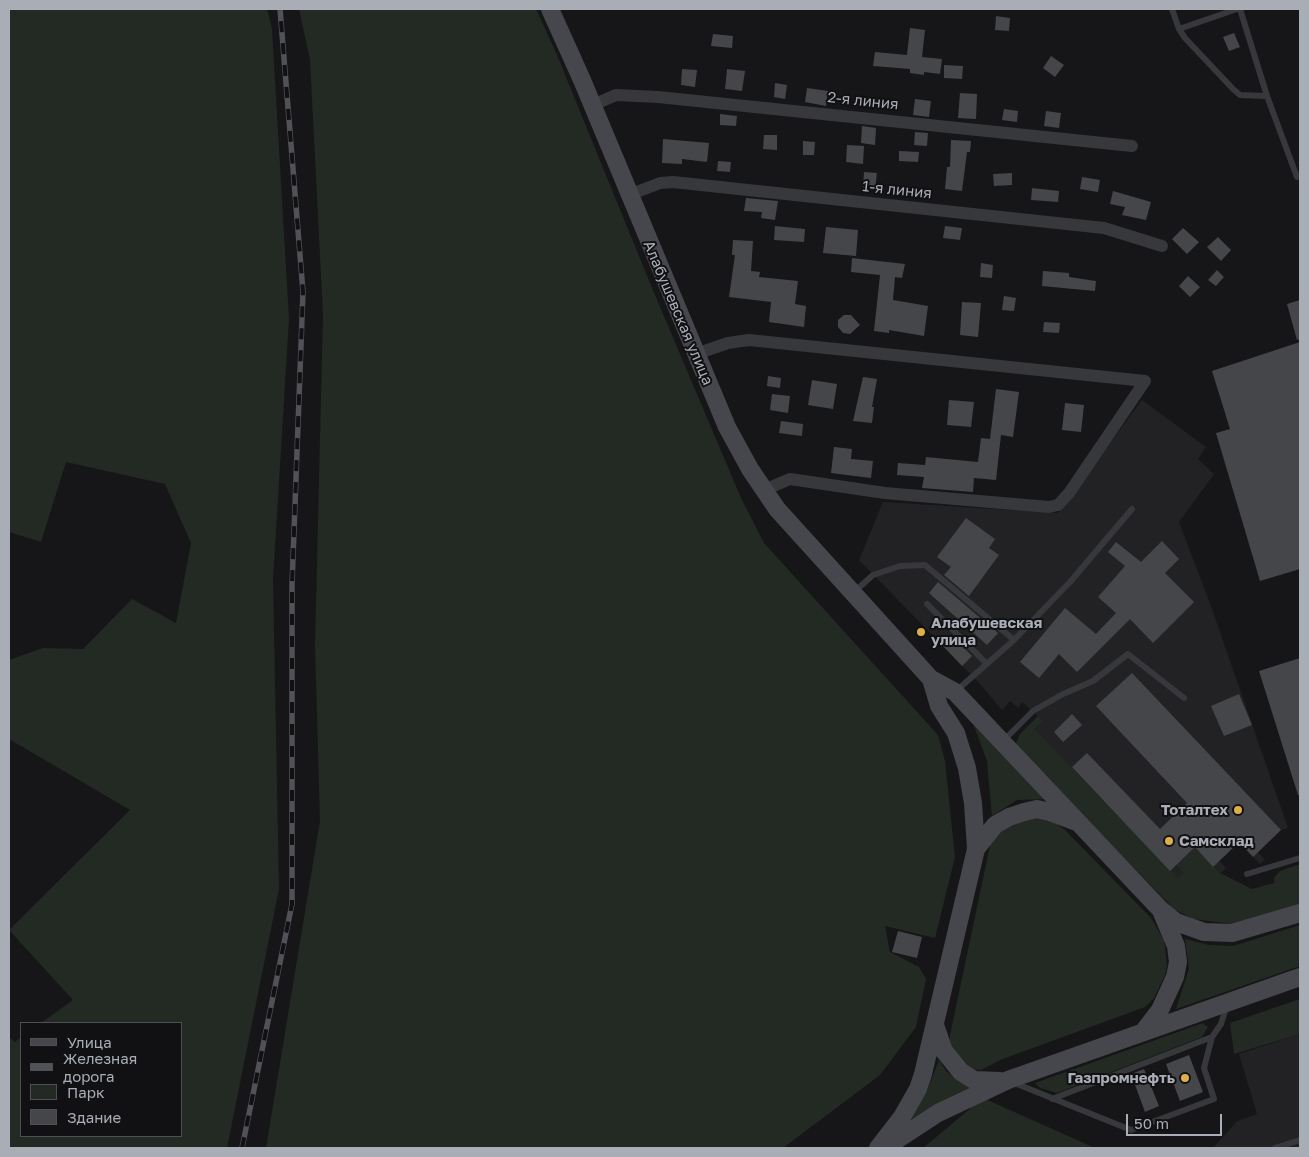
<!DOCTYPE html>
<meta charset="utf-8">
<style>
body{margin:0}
#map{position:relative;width:1309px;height:1157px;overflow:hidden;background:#161618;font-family:"Golos Text",sans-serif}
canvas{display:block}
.frame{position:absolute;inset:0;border:10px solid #a9adb6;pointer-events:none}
.legend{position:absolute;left:20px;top:1022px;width:162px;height:115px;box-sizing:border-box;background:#111113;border:1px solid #4e4f54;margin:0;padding:6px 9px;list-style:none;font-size:15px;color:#a9adb6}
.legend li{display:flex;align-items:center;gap:10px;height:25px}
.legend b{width:25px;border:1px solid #4e4f54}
.scale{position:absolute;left:1126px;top:1114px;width:96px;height:22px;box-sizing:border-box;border:2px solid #a9adb6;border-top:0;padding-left:6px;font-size:15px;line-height:18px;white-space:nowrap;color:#a9adb6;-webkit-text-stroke:4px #111113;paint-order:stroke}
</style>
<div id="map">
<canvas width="1309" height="1157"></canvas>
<div class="frame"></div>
<ul class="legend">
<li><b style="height:6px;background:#46474c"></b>Улица</li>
<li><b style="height:6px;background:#515257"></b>Железная дорога</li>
<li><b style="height:14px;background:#232a23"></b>Парк</li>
<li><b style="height:14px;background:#45464a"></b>Здание</li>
</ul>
<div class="scale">50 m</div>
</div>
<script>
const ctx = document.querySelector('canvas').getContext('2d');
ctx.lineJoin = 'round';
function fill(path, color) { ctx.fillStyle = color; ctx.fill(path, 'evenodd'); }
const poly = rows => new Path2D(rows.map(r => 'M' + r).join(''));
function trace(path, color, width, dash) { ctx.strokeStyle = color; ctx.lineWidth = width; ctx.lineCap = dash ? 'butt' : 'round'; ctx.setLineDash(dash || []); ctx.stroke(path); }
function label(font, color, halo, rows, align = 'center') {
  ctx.font = font + ' "Golos Text",sans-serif'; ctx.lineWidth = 4; ctx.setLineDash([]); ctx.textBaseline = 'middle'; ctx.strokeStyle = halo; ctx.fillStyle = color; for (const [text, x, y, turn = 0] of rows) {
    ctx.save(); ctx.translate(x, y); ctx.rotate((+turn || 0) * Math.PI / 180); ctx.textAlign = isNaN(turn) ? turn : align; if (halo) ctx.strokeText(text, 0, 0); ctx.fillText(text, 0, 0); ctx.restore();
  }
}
fill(poly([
 [1142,400,1206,447,1198,459,1214,474,1179,522,1212,609,1288,828,1281,830,1258,852,1265,860,1260,864,1236,839,1232,843,1235,846,1223,858,1219,854,1216,857,1226,868,1220,873,1195,847,1176,865,1183,873,1178,879,1035,729,1043,721,1022,702,1018,708,1010,701,1002,710,979,683,859,560,883,502,1058,513],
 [1300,1034,1300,1148,1213,1148,1237,1121,1257,1114,1239,1054]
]), '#222224');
fill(poly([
 [9,9,267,9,272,29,289,319,273,579,279,889,227,1148,9,1148,9,1037,15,1042,21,1037,21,1136,181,1136,181,1023,41,1023,73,1000,9,930,130,810,9,739,9,660,43,648,83,649,132,599,176,623,191,543,165,484,66,462,41,542,9,532],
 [299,9,536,9,557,55,652,288,741,498,764,543,938,735,945,761,955,857,935,938,885,926,890,952,919,967,926,979,916,1027,880,1075,783,1148,266,1148,320,821,315,646,323,314,310,60],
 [970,715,1051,799,1017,800,992,816,987,761],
 [1038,716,1043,721,1035,729,1178,878,1183,873,1176,865,1195,847,1220,873,1252,889,1274,883,1274,878,1280,871,1300,864,1300,904,1232,924,1193,919,1174,909,1015,746,1020,734],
 [1037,817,1055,823,1065,830,1151,918,1164,940,1167,965,1165,975,1154,998,1145,1007,1000,1060,981,1070,970,1069,960,1062,950,1044,950,1035,991,841,1007,825],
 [1300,925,1300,966,1176,1009,1189,969,1185,939,1209,945,1233,946],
 [1300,999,1300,1034,1234,1054,1230,1023],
 [1203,1023,1208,1027,1202,1037,1057,1093,1040,1088,1035,1083],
 [939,1060,946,1071,957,1080,974,1086,908,1121,926,1093],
 [983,1098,1095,1148,923,1148]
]), '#232a23');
fill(poly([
 [996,16,1010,18,1009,31,995,30],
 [910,28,925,30,922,57,942,59,940,74,924,72,924,75,910,73,910,69,873,66,875,52,907,55],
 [1234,33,1240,47,1229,51,1223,37],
 [713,34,733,36,732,48,711,46],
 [1051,56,1064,65,1055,77,1043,68],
 [944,65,963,66,962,79,944,78],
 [682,69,697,70,695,87,681,85],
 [727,69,745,71,742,91,725,89],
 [775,83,787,85,785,99,774,97],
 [807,88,828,91,826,106,805,102],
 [960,93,977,94,976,119,958,118],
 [915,99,931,101,929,117,913,115],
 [1004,109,1018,111,1017,122,1002,120],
 [1046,111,1061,113,1059,128,1044,126],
 [720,114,737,116,736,126,720,125],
 [862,126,876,128,875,145,861,143],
 [915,132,928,133,927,146,914,145],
 [764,135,777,135,777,150,763,149],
 [663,139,709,143,707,162,682,159,682,164,662,163],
 [951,140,971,141,970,152,967,152,962,191,945,189,947,167,950,167],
 [803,141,815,142,814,155,803,155],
 [847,145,864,146,863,164,846,162],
 [899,151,919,152,918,162,899,161],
 [718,161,731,162,730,172,717,171],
 [864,172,877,173,875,190,863,189],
 [1012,173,1012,185,994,186,993,174],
 [1082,177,1100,180,1098,192,1080,189],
 [1032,188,1059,191,1058,202,1031,200],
 [1113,191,1151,202,1146,220,1122,215,1125,207,1110,204],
 [746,198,778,201,775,220,761,218,762,212,744,211],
 [775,226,805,229,804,242,774,240],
 [945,226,962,228,960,240,943,238],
 [826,227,858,230,856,256,823,253],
 [1183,228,1199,242,1187,254,1172,239],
 [1218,237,1231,250,1221,261,1207,247],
 [733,240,753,241,751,271,760,272,759,277,798,281,795,304,806,306,804,327,769,322,771,302,729,297,735,255,732,255],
 [852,258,905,264,902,278,895,277,893,300,928,306,924,336,889,330,889,333,874,331,880,275,851,272],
 [981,263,993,265,992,278,980,277],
 [1217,270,1224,277,1216,286,1208,280],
 [1043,271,1069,273,1069,277,1096,281,1095,291,1042,286],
 [1188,276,1200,287,1190,297,1179,286],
 [1004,296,1016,298,1014,311,1002,310],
 [1300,300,1300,339,1297,340,1287,304],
 [962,302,981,303,978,337,960,335],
 [844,315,851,315,860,325,850,334,843,333,838,327,838,320],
 [1044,322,1060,323,1059,333,1043,332],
 [1300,342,1300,569,1260,581,1216,433,1230,429,1212,371],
 [768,376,781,378,780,388,767,386],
 [863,377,877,379,872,407,874,407,872,423,853,421],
 [812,380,837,384,833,409,808,405],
 [996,389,1019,392,1013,437,1001,435,996,480,974,478,973,492,922,488,924,477,897,475,898,463,925,465,926,457,978,462,981,438,990,439],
 [772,394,790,396,788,413,770,410],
 [949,400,974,402,971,427,947,425],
 [1065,403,1084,405,1081,432,1062,430],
 [781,421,803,424,802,436,779,433],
 [834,447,852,449,851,459,873,461,871,478,831,473],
 [966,518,995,539,989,548,999,555,969,596,944,575,951,567,937,557],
 [1162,541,1179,559,1165,573,1194,602,1153,643,1130,619,1077,672,1059,654,1039,678,1020,662,1065,608,1096,634,1116,613,1098,597,1125,566,1108,552,1116,542,1141,562],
 [938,582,998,633,987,645,929,593],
 [952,636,972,656,962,666,942,645],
 [1300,658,1300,795,1298,795,1259,671],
 [1132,673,1281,830,1253,857,1239,842,1213,867,1195,847,1170,871,1072,767,1087,753,1160,829,1187,803,1096,706],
 [1239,694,1252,725,1224,736,1211,706],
 [1072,714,1082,725,1063,742,1054,732],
 [898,931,922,937,917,958,892,952],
 [1189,1055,1203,1092,1180,1101,1166,1064],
 [1144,1069,1159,1106,1145,1112,1131,1074]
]), '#45464a');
trace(poly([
 [1172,9,1179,29,1185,38,1233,89,1240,95,1267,96],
 [1240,9,1267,96,1297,177,1300,176],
 [1179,29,1237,9],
 [854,592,873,575,900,566,925,565,1014,640],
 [927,604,987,664],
 [956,691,1014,640,1070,582,1132,509],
 [1003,741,1033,711,1063,694,1093,681,1128,654,1184,698],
 [1247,874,1300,858],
 [1012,1082,1131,1130,1214,1099,1204,1068,1212,1037,1221,1024,1227,1005],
 [1052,1099,1212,1037],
 [1275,1148,1300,1140]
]), '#37383c', 6);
trace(poly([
 [593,105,616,95,658,97,1132,146],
 [629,195,660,183,673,182,1104,228,1162,246],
 [696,354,728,343,749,340,1145,381,1069,493,1058,505,1049,507,885,493,790,479,764,490]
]), '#37383c', 12);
trace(poly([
 [550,9,582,80,727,427,750,469,777,509,931,679,955,692,1160,909,1176,922,1204,932,1232,933,1300,913],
 [976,849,995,825,1009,817,1024,812,1037,809,1050,812,1074,821],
 [935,1025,944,1051,961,1072,974,1080,1000,1081],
 [1143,1032,1160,1010,1175,977,1178,962,1176,946,1162,913],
 [886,1147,938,1113,1008,1080,1300,977],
 [878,1148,902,1117,918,1089,923,1074,976,849,973,803,967,768,956,733,939,706,931,679]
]), '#46474c', 18);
const rail = poly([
 [242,1148,292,904,292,585,303,292,280,9]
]);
trace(rail, '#515257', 5.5);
trace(rail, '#111113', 4, [11]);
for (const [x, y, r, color] of [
 [921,632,5,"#deaf48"],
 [1238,810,5,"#deaf48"],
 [1169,841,5,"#deaf48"],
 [1185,1078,5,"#deaf48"]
]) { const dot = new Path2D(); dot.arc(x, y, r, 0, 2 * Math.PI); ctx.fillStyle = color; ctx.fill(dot); trace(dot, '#111113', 2); }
label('15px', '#a9adb6', '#111113', [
 ["2-я линия",863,101,6],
 ["1-я линия",897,190,6],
 ["Алабушевская улица",678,313,67]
]);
label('bold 15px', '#a9adb6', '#111113', [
 ["Алабушевская",931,623],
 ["улица",931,640],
 ["Тоталтех",1228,810,"right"],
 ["Самсклад",1179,841],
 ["Газпромнефть",1175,1078,"right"]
], 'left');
</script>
